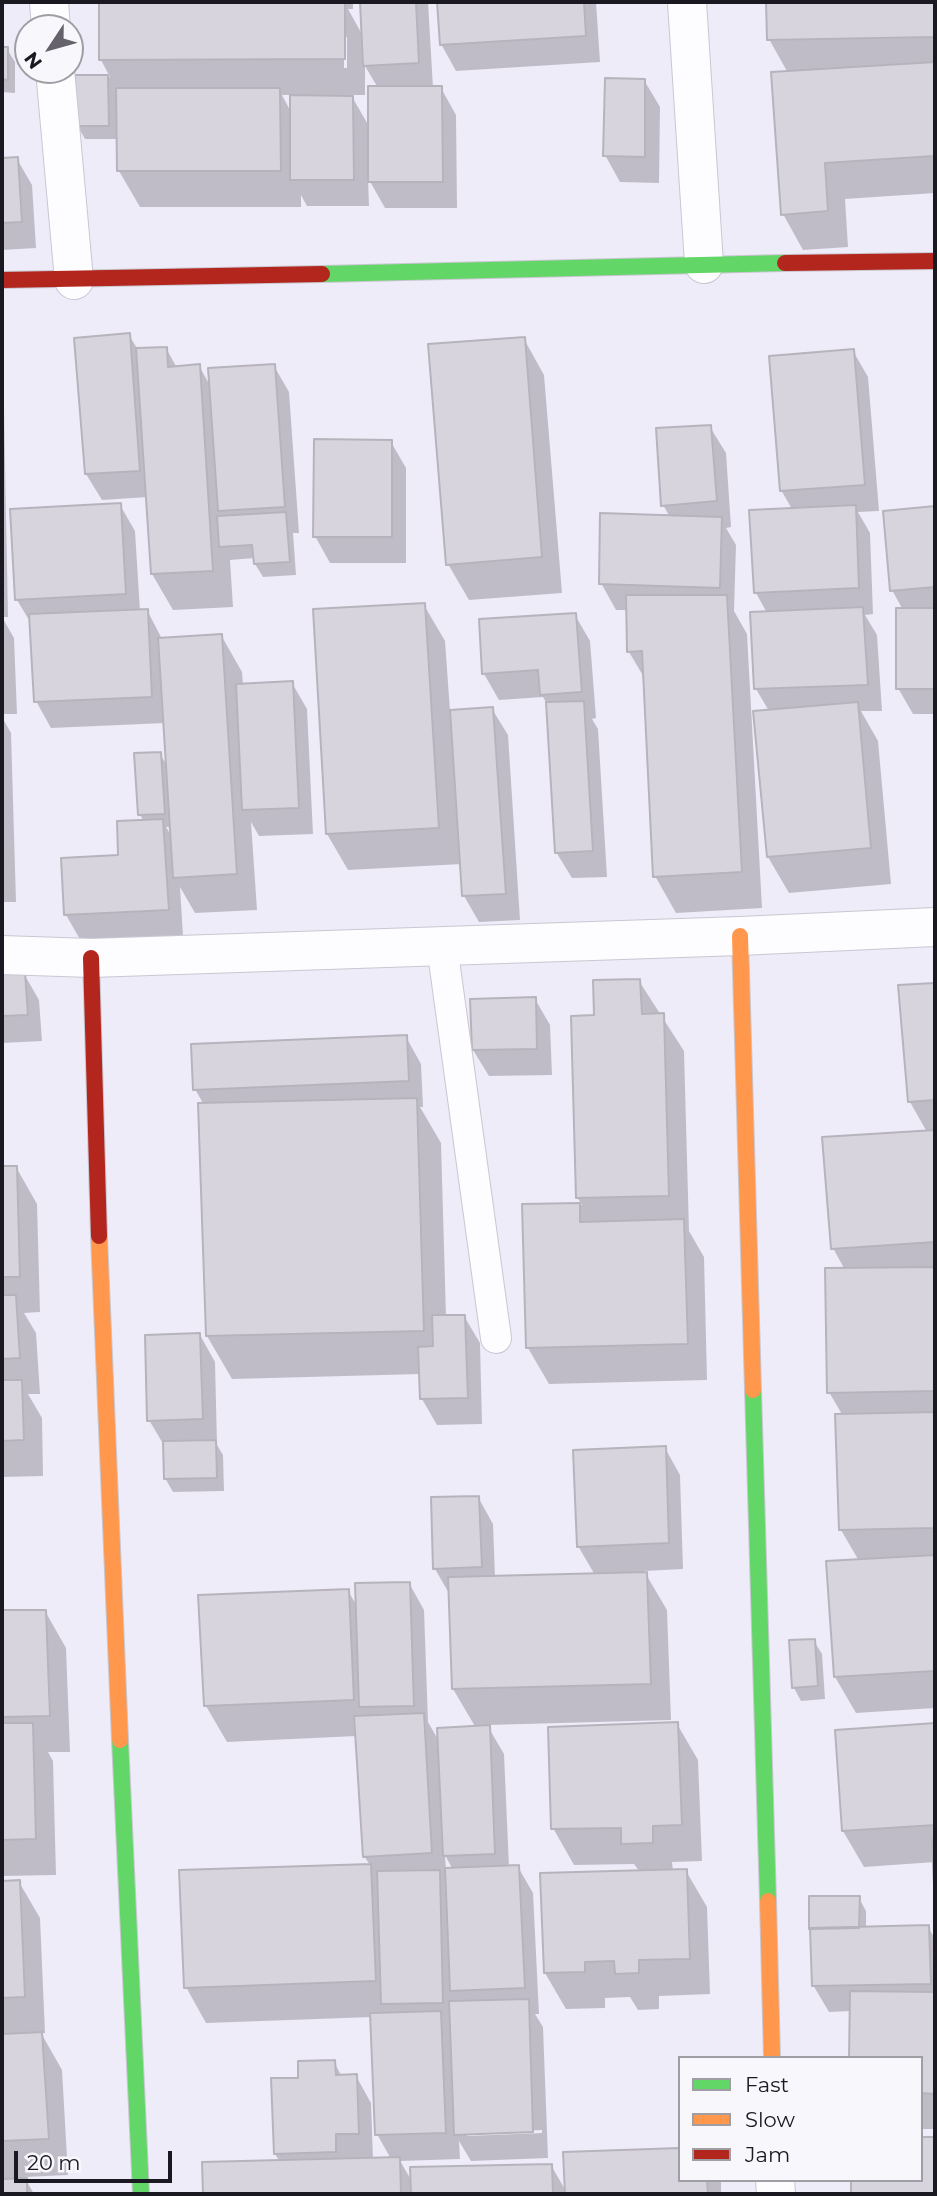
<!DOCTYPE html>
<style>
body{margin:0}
#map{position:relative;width:937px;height:2196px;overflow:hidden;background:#efecf9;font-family:Montserrat,sans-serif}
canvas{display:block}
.frame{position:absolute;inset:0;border:4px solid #1a1820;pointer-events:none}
.legend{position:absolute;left:678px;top:2056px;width:245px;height:126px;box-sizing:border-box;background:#f8f7fc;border:2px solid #9f9ea4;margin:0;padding:9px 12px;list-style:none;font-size:21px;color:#1a1820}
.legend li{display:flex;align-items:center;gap:14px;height:35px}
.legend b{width:35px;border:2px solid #9f9ea4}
.north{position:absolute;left:14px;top:14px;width:70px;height:70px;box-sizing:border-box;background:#f8f7fc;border:2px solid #9f9ea4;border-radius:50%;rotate:234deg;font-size:19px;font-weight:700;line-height:28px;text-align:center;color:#1a1820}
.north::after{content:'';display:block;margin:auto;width:24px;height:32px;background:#65626c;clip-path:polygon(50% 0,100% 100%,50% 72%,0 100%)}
.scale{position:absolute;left:14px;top:2151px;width:158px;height:32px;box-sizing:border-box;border:4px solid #1a1820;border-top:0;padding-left:9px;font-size:21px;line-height:24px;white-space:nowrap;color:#1a1820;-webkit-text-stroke:5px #f8f7fc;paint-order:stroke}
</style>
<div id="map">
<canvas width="937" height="2196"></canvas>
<div class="frame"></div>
<ul class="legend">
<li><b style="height:9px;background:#63d668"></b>Fast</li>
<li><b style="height:9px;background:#ff974d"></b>Slow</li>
<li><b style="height:9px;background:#b3261e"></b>Jam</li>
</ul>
<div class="north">N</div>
<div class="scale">20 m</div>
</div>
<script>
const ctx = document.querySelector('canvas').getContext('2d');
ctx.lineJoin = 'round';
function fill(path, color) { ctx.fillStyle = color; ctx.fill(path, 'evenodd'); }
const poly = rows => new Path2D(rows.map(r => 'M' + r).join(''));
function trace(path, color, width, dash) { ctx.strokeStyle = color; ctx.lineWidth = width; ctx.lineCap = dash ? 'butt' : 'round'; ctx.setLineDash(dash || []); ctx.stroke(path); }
fill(poly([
 [309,2,353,2,353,9,348,9,363,36,361,2,428,2,433,88,441,88,456,115,457,208,385,208,368,178,369,206,307,206,301,195,301,207,140,207,119,171,118,139,85,139,77,125,77,77,110,77,101,60],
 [344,37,347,37,347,68,344,68],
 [365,66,378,88,370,128,351,95,365,95],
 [282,95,291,95,291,112],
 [439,2,596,2,600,62,456,71,441,44],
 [768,2,935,2,935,193,845,199,848,247,803,250,783,214,788,73,769,39],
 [2,49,7,49,15,62,15,93,2,92],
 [644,80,660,107,659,183,620,182,605,155],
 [17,159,32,185,36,248,2,250,2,160],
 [129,335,138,350,166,348,177,368,199,366,211,387,274,366,289,392,299,533,293,533,296,575,263,577,255,564,255,558,230,560,233,607,173,610,152,574,148,497,102,500,86,474],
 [524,339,544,375,562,593,469,600,448,564],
 [853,351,868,377,879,511,858,512,870,533,873,614,865,615,877,635,882,711,861,711,878,741,891,884,789,893,768,857,769,711,756,689,767,613,756,593,751,511,792,509,781,490],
 [2,406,4,410,8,617,2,617],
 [710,427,726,453,731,527,726,528,736,545,734,611,747,634,762,908,676,913,655,876,645,679,629,652,628,610,616,610,601,583,670,517,663,505],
 [391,442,406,468,406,563,330,563,315,536],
 [120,505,135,531,140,611,147,610,162,639,221,635,242,672,243,685,292,683,307,709,313,834,259,836,251,822,257,910,195,913,180,887,183,936,81,941,66,915,63,860,120,856,144,821,140,815,160,754,168,767,165,723,51,728,36,701,32,625,17,600],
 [166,827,171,827,172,837],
 [935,508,935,714,913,714,898,688,903,610,892,590,885,512],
 [424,605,445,641,450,711,492,709,508,735,520,920,479,922,464,896,462,864,348,870,327,834],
 [575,615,590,641,596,718,592,719,598,729,607,877,572,878,556,852,548,706,543,697,499,700,484,674],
 [2,617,14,638,17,714,2,714],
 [2,717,11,733,16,902,2,902],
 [24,974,39,1000,42,1041,2,1043,2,975],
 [639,981,684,1051,689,1231,704,1257,707,1380,549,1384,528,1348,524,1206,582,1205,577,1197,596,1017],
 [935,984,935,1708,856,1713,835,1677,828,1563,859,1561,841,1530,843,1416,829,1392,845,1270,833,1248,927,1132,910,1102,900,987],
 [535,999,550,1025,552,1075,489,1076,473,1050],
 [406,1037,421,1064,423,1107,420,1107,441,1143,446,1317,464,1316,480,1343,482,1424,437,1425,422,1399,421,1374,232,1379,207,1336,204,1105,195,1089],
 [16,1167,37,1204,40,1312,24,1313,36,1333,40,1394,28,1394,42,1418,43,1476,2,1477,2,1168],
 [200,1335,215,1362,217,1445,223,1455,224,1491,173,1492,165,1478,165,1447,149,1420],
 [665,1448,680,1475,683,1569,644,1571,667,1610,671,1720,487,1725,504,1754,509,1867,518,1867,533,1893,539,2014,535,2014,543,2027,548,2158,471,2161,459,2141,460,2159,400,2161,413,2183,551,2165,567,2193,680,2180,721,2180,721,2194,205,2194,204,2164,280,2162,275,2154,299,2079,334,2062,342,2077,356,2076,371,2103,373,2159,391,2159,377,2134,372,2017,206,2023,186,1987,370,1865,364,1856,357,1736,227,1742,206,1706,200,1597,348,1591,357,1606,409,1583,424,1610,428,1722,440,1743,476,1728,453,1689,450,1595,435,1569,478,1497,493,1524,495,1577,595,1575,578,1546],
 [445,1855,453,1870,446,1870],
 [542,2130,542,2133,467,2136,467,2133],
 [45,1611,66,1648,70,1752,48,1752,53,1761,56,1875,2,1876,2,1612],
 [814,1641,822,1654,825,1699,801,1701,794,1688],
 [677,1724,698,1760,702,1861,672,1862,673,1871,686,1871,707,1907,710,1994,659,1996,659,2009,638,2010,630,1997,605,1998,605,2008,566,2009,545,1973,640,1872,634,1864,574,1865,553,1828],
 [935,1724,935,1871,935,1862,864,1867,843,1831,837,1731],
 [2,1882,19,1882,40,1918,45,2033,41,2033,62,2070,68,2175,24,2177,34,2194,2,2194],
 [859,1898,866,1911,866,1928,928,1927,935,1939,935,2129,921,2129,921,2058,851,2011,829,2012,813,1985],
 [921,2138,935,2139,935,2194,852,2194,852,2180,921,2180]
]), '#0003');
const building = poly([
 [99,2,345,2,345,59,99,60,99,2],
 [360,2,416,2,419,63,363,66,360,2],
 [437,2,584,2,586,36,440,45,437,2],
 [766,2,935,2,935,37,767,40,766,2],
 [2,47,8,47,8,80,2,79,2,47],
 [935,62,935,156,825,163,828,211,781,215,771,72,935,62],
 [75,75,108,75,109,126,75,126,75,75],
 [605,78,645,79,645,157,603,156,605,78],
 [368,86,442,86,443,182,368,182,368,86],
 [116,88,280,88,281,171,117,171,116,88],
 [290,95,353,96,354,180,290,180,290,95],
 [18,157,22,222,2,223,2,158,18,157],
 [130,333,140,471,85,474,74,338,130,333],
 [525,337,542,557,446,565,428,344,525,337],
 [167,347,168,367,200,364,213,571,151,574,136,348,167,347],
 [854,349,865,485,780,491,769,356,854,349],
 [275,364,285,507,218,511,208,368,275,364],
 [711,425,717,501,661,506,656,428,711,425],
 [314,439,392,440,392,537,313,537,314,439],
 [121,503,126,594,15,600,10,509,121,503],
 [856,505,859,588,754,593,749,510,856,505],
 [935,506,935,587,890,591,883,511,935,506],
 [286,512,290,562,254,564,252,545,219,547,217,516,286,512],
 [600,513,722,517,720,588,599,584,600,513],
 [626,595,727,595,742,872,653,877,642,651,627,652,626,595],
 [425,603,439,828,326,834,313,609,425,603],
 [863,607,868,685,754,689,750,612,863,607],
 [896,608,935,608,935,689,896,689,896,608],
 [148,609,152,697,34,702,29,614,148,609],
 [576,613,582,692,540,695,538,670,482,674,479,619,576,613],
 [222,634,237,874,173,878,158,638,222,634],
 [293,681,299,808,242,810,236,684,293,681],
 [584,701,593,851,555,853,546,702,584,701],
 [858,702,871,848,767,857,753,711,858,702],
 [493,707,506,894,462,896,450,710,493,707],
 [161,752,165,814,138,815,134,753,161,752],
 [163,819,169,910,64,915,61,858,118,855,117,821,163,819],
 [25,972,28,1015,2,1016,2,973,25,972],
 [640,979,642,1014,664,1013,669,1196,576,1198,571,1016,594,1015,593,980,640,979],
 [935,983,935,1100,908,1102,898,985,935,983],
 [536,997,537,1049,472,1050,470,999,536,997],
 [407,1035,409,1081,193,1090,191,1044,407,1035],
 [417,1098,424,1331,206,1336,198,1103,417,1098],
 [935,1130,935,1242,831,1249,822,1137,935,1130],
 [2,1166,17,1166,20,1277,2,1277,2,1166],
 [580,1203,580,1222,684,1219,688,1344,526,1348,522,1204,580,1203],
 [935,1267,935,1391,827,1393,825,1268,935,1267],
 [2,1295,16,1295,20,1358,2,1359,2,1295],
 [432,1315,465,1315,468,1398,420,1399,418,1347,433,1346,432,1315],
 [200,1333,203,1419,147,1421,145,1335,200,1333],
 [2,1380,22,1380,24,1440,2,1441,2,1380],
 [935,1412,935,1528,839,1530,835,1414,935,1412],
 [216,1440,217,1478,164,1479,163,1441,216,1440],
 [666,1446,669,1543,577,1547,573,1450,666,1446],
 [479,1496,482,1567,433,1569,431,1497,479,1496],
 [935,1555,935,1671,834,1677,826,1561,935,1555],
 [647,1572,651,1684,452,1689,448,1577,647,1572],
 [410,1582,414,1706,359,1707,355,1583,410,1582],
 [349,1589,354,1700,204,1706,198,1595,349,1589],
 [2,1610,46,1610,50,1716,2,1717,2,1610],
 [815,1639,818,1686,792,1688,789,1640,815,1639],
 [424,1713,432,1853,363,1857,354,1716,424,1713],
 [678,1722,682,1825,653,1826,653,1843,621,1844,621,1828,551,1829,548,1727,678,1722],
 [2,1723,33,1723,36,1839,2,1840,2,1723],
 [935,1723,935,1825,842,1831,835,1730,935,1723],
 [490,1725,495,1854,443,1856,437,1728,490,1725],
 [932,1840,935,1840,935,1909,932,1840],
 [371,1864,376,1981,184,1988,179,1870,371,1864],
 [519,1865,525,1988,450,1991,445,1868,519,1865],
 [687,1869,690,1959,639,1960,639,1973,615,1974,614,1961,585,1962,585,1972,544,1973,540,1873,687,1869],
 [440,1870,443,2003,381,2004,377,1871,440,1870],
 [20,1880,25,1997,2,1998,2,1881,20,1880],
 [809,1896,860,1896,859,1928,809,1929,809,1896],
 [929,1925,931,1984,812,1986,810,1928,929,1925],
 [850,1991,935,1992,935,2094,921,2093,921,2058,849,2058,850,1991],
 [529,1999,533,2132,454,2135,449,2001,529,1999],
 [441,2011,446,2133,375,2135,370,2013,441,2011],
 [42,2032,49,2139,2,2141,2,2034,42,2032],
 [335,2060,336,2075,357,2074,359,2134,336,2134,336,2152,274,2154,271,2078,298,2078,298,2061,335,2060],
 [921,2137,935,2137,934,2194,851,2194,851,2180,921,2180,921,2137],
 [680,2148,680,2180,707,2180,708,2194,565,2194,563,2152,680,2148],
 [400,2157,401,2194,203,2194,202,2162,400,2157],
 [552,2164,553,2194,411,2194,410,2167,552,2164],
 [27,2178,27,2194,2,2194,2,2179,27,2178]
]);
fill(building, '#d8d4dd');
trace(building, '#b7b3bd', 2);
const lane = poly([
 [442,946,496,1338]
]);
const street = poly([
 [49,2,51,28],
 [687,2,704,264],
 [55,70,74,280],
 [2,955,91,958,740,936,935,927],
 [775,2180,776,2194]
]);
const fast = poly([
 [322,274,785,263],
 [753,1390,768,1901],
 [120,1740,141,2194]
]);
const slow = poly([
 [740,936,753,1390],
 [99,1236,120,1740],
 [768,1901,772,2058]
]);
const jam = poly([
 [785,263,935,261],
 [2,280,322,274],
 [91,958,99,1236]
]);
trace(lane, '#c9c7d1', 32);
trace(street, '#c9c7d1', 40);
trace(fast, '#c9c7d1', 18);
trace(slow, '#c9c7d1', 18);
trace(jam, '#c9c7d1', 18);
trace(lane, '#fdfcfe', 30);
trace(street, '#fdfcfe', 38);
trace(fast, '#63d668', 16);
trace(slow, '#ff974d', 16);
trace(jam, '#b3261e', 16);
</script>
